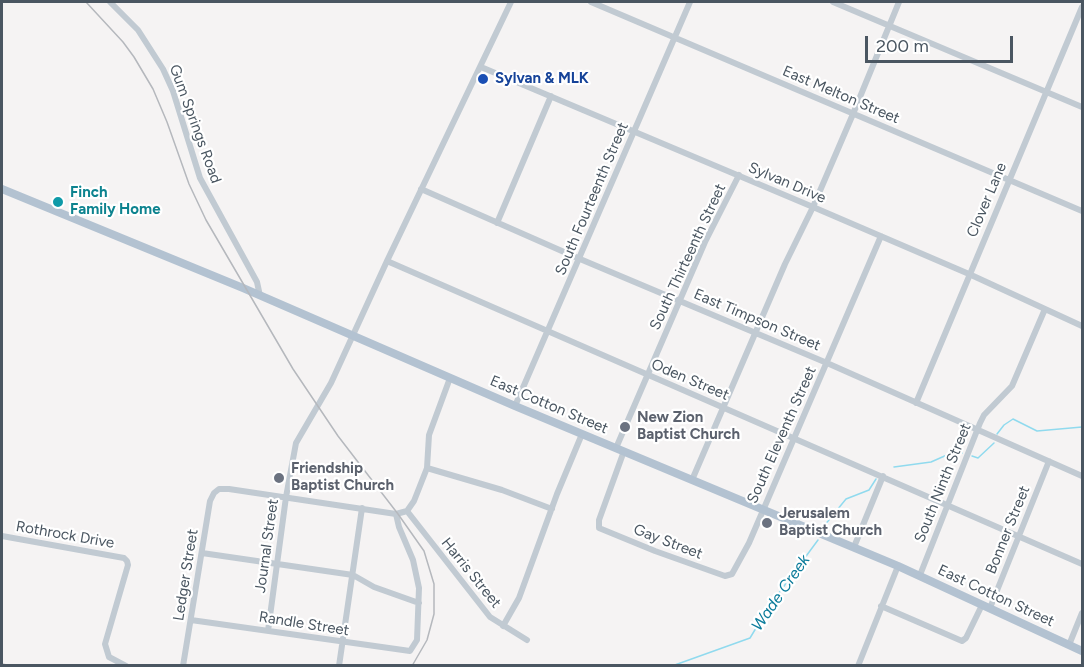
<!DOCTYPE html>
<style>
body{margin:0}
#map{position:relative;width:1084px;height:667px;overflow:hidden;background:#f5f3f3;font-family:Figtree,sans-serif}
canvas{display:block}
.frame{position:absolute;inset:0;border:3px solid #4a5661;pointer-events:none}
.scale{position:absolute;left:865px;top:36px;width:148px;height:27px;box-sizing:border-box;border:3px solid #4a5661;border-top:0;padding-left:8px;font-size:18px;line-height:21px;white-space:nowrap;color:#4a5661;-webkit-text-stroke:4px #fff;paint-order:stroke}
</style>
<div id="map">
<canvas width="1084" height="667"></canvas>
<div class="frame"></div>
<div class="scale">200 m</div>
</div>
<script>
const ctx = document.querySelector('canvas').getContext('2d');
ctx.lineJoin = 'round';
const poly = rows => new Path2D(rows.map(r => 'M' + r).join(''));
function trace(path, color, width, dash) { ctx.strokeStyle = color; ctx.lineWidth = width; ctx.lineCap = dash ? 'butt' : 'round'; ctx.setLineDash(dash || []); ctx.stroke(path); }
function label(font, color, halo, rows, align = 'center') {
  ctx.font = font + ' Figtree,sans-serif'; ctx.lineWidth = 4.5; ctx.setLineDash([]); ctx.textBaseline = 'middle'; ctx.strokeStyle = halo; ctx.fillStyle = color; for (const [text, x, y, turn = 0] of rows) {
    ctx.save(); ctx.translate(x, y); ctx.rotate((+turn || 0) * Math.PI / 180); ctx.textAlign = isNaN(turn) ? turn : align; if (halo) ctx.strokeText(text, 0, 0); ctx.fillText(text, 0, 0); ctx.restore();
  }
}
trace(poly([
 [997,434,1004,425,1013,419,1037,431,1082,427],
 [972,456,978,458,994,443],
 [894,467,931,462,956,451,962,453],
 [824,526,846,499,869,490,876,479],
 [672,666,750,638,770,605,818,540]
]), '#90daee', 1.5);
trace(poly([
 [110,2,138,30,163,69,173,91,200,178,257,282,260,296],
 [591,2,1082,211],
 [833,2,1082,107],
 [481,67,813,207,969,274,1082,326],
 [421,189,580,259,827,363,1082,476],
 [497,223,551,96],
 [387,261,1082,564],
 [916,403,1082,7],
 [515,406,690,2],
 [616,448,705,242,739,175],
 [624,451,599,520,599,528,655,551,725,576,732,574,749,543,881,236],
 [427,468,502,490,552,509],
 [692,480,785,264,813,207,853,114,899,2],
 [407,511,490,617,527,640],
 [2,536,124,558,127,561,128,565,105,644,109,657,126,666],
 [854,547,883,476],
 [202,553,353,575,374,587,419,603],
 [920,575,980,423,984,415,1012,386,1045,309],
 [881,606,962,641,966,638,982,605],
 [990,608,1049,461],
 [191,620,410,651,417,640,419,588,413,560,399,527,396,514],
 [503,626,519,598,557,494,582,434],
 [268,631,286,497,296,443,331,383,387,261,511,2],
 [1069,645,1082,613],
 [183,666,210,501,214,493,219,489,229,489,396,514,407,511,414,501,427,468,429,435,450,378],
 [339,666,362,508],
 [858,666,898,566]
]), '#c1cad2', 6);
trace(poly([
 [2,189,243,288,515,406,898,566,1082,651]
]), '#b3c2d1', 8);
trace(poly([
 [86,2,123,42,134,57,153,89,167,122,189,184,206,220,293,369,338,436,398,514,424,551,434,584,434,614,427,640,412,666],
 [2,664,12,666]
]), '#b5b8bd', 1.5);
for (const [x, y, r, color] of [
 [483,79,6,"#1a4fb4"],
 [58,202,6,"#0f9aa8"],
 [625,427,6,"#6b7280"],
 [279,478,6,"#6b7280"],
 [767,523,6,"#6b7280"]
]) { const dot = new Path2D(); dot.arc(x, y, r, 0, 2 * Math.PI); ctx.fillStyle = color; ctx.fill(dot); trace(dot, '#fff', 2); }
label('bold 15px', '#164399', '#fff', [
 ["Sylvan & MLK",495,79]
], 'left');
label('15px', '#4a5661', '#fff', [
 ["East Melton Street",841,95,23],
 ["Gum Springs Road",195,124,70],
 ["Sylvan Drive",787,183,23],
 ["South Fourteenth Street",592,199,-67],
 ["Clover Lane",987,200,-67],
 ["South Thirteenth Street",688,257,-65],
 ["East Timpson Street",757,320,23],
 ["Oden Street",690,380,23],
 ["East Cotton Street",549,405,23],
 ["South Eleventh Street",782,435,-66],
 ["South Ninth Street",943,483,-68],
 ["Bonner Street",1008,530,-68],
 ["Rothrock Drive",65,535,10],
 ["Gay Street",668,542,21],
 ["Journal Street",267,546,-82],
 ["Harris Street",471,573,51],
 ["Ledger Street",186,575,-81],
 ["East Cotton Street",996,596,25],
 ["Randle Street",304,624,9]
]);
label('bold 15px', '#0d838f', '#fff', [
 ["Finch",70,193],
 ["Family Home",70,210]
], 'left');
label('bold 15px', '#5b616d', '#fff', [
 ["New Zion",637,418],
 ["Baptist Church",637,435],
 ["Friendship",291,469],
 ["Baptist Church",291,486],
 ["Jerusalem",779,514],
 ["Baptist Church",779,531]
], 'left');
label('italic 16px', '#0c7c9b', '#fff', [
 ["Wade Creek",781,593,-55]
]);
</script>
